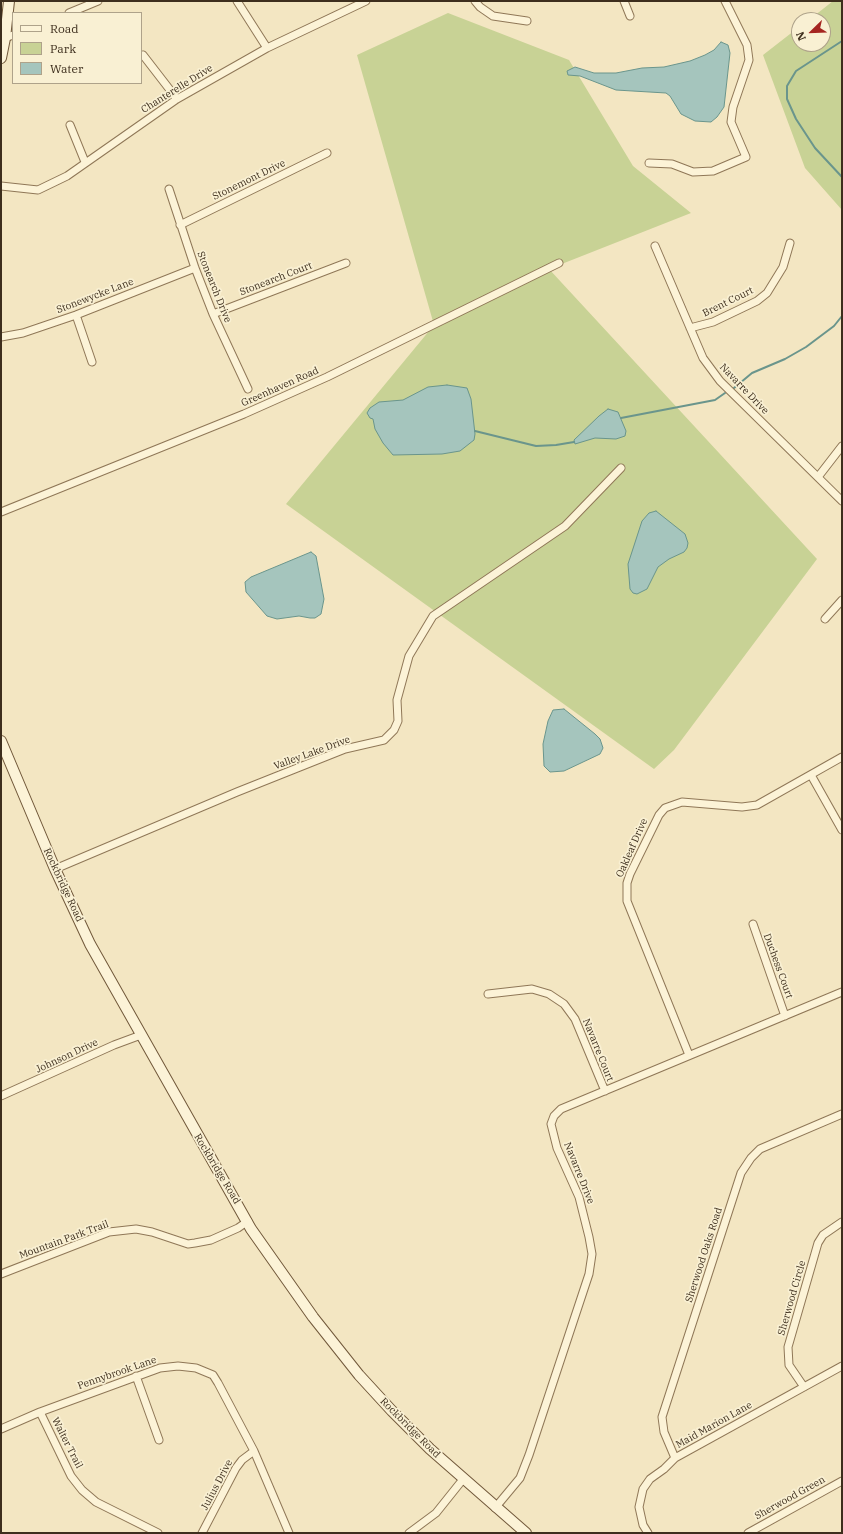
<!DOCTYPE html>
<style>
body{margin:0}
#map{position:relative;width:843px;height:1534px;overflow:hidden;background:#f3e6c2;font-family:"IBM Plex Serif",serif}
canvas{display:block}
.frame{position:absolute;inset:0;border:2px solid #3d2e1d;pointer-events:none}
.legend{position:absolute;left:12px;top:12px;width:130px;height:72px;box-sizing:border-box;background:#f9f0d3;border:1px solid #aea28a;margin:0;padding:5px 7px;list-style:none;font-size:12px;color:#3d2e1d}
.legend li{display:flex;align-items:center;gap:8px;height:20px}
.legend b{width:20px;border:1px solid #aea28a}
.north{position:absolute;left:791px;top:12px;width:40px;height:40px;box-sizing:border-box;background:#f9f0d3;border:1px solid #aea28a;border-radius:50%;rotate:247deg;font-size:11px;font-weight:700;line-height:16px;text-align:center;color:#3d2e1d}
.north::after{content:'';display:block;margin:auto;width:14px;height:18px;background:#a52520;clip-path:polygon(50% 0,100% 100%,50% 72%,0 100%)}
</style>
<div id="map">
<canvas width="843" height="1534"></canvas>
<div class="frame"></div>
<ul class="legend">
<li><b style="height:5px;background:#fcf3d7"></b>Road</li>
<li><b style="height:11px;background:#c8d295"></b>Park</li>
<li><b style="height:11px;background:#a5c5bd"></b>Water</li>
</ul>
<div class="north">N</div>
</div>
<script>
const ctx = document.querySelector('canvas').getContext('2d');
ctx.lineJoin = 'round';
function fill(path, color) { ctx.fillStyle = color; ctx.fill(path, 'evenodd'); }
const poly = rows => new Path2D(rows.map(r => 'M' + r).join(''));
function trace(path, color, width, dash) { ctx.strokeStyle = color; ctx.lineWidth = width; ctx.lineCap = dash ? 'butt' : 'round'; ctx.setLineDash(dash || []); ctx.stroke(path); }
function label(font, color, halo, rows, align = 'center') {
  ctx.font = font + ' "IBM Plex Serif",serif'; ctx.lineWidth = 3.5; ctx.setLineDash([]); ctx.textBaseline = 'middle'; ctx.strokeStyle = halo; ctx.fillStyle = color; for (const [text, x, y, turn = 0] of rows) {
    ctx.save(); ctx.translate(x, y); ctx.rotate((+turn || 0) * Math.PI / 180); ctx.textAlign = isNaN(turn) ? turn : align; if (halo) ctx.strokeText(text, 0, 0); ctx.fillText(text, 0, 0); ctx.restore();
  }
}
fill(poly([
 [833,1,842,1,842,210,805,168,763,55,799,27,799,44,823,44,823,20,809,20],
 [448,13,569,60,633,166,691,213,549,269,817,559,674,750,654,769,286,504,434,325,357,55]
]), '#c8d295');
const water = poly([
 [721,42,728,45,730,53,724,107,717,117,711,122,695,121,681,114,670,96,666,93,616,90,580,76,568,75,567,71,575,67,594,73,616,73,642,68,664,67,690,61,705,55,714,50,721,42],
 [447,385,467,388,471,399,475,434,474,440,460,451,442,454,393,455,383,443,375,429,373,419,370,418,367,413,370,408,379,402,403,400,428,387,447,385],
 [608,409,618,412,626,431,625,436,616,439,595,438,575,444,574,440,599,416,608,409],
 [656,511,685,534,688,543,687,548,684,552,669,559,658,567,647,589,637,594,633,593,630,589,628,564,642,521,649,513,656,511],
 [311,552,316,556,324,599,321,614,315,618,310,618,299,616,277,619,267,616,246,592,245,582,251,577,311,552],
 [564,709,595,734,600,739,603,748,600,754,564,771,550,772,544,766,543,744,548,721,553,710,564,709]
]);
fill(water, '#a5c5bd');
trace(water, '#6a958c', 1);
trace(poly([
 [842,41,796,71,787,86,787,99,796,119,815,148,842,177],
 [734,388,752,373,785,359,806,347,834,326,842,316],
 [621,418,715,400,725,393],
 [475,431,536,446,556,445,574,442]
]), '#6a958c', 2);
const minor = poly([
 [237,1,267,48],
 [475,1,480,7,493,16,527,21],
 [624,1,630,16],
 [69,13,98,1],
 [5,38,13,35],
 [143,55,177,99],
 [70,125,85,162],
 [649,163,672,164,693,172,713,171,746,157,731,122,733,107,749,60,747,45,725,1],
 [1,186,38,190,67,176,177,99,267,48,366,1],
 [169,189,195,268,213,314,248,389],
 [180,225,327,153],
 [655,246,703,358,720,381,842,501],
 [213,314,346,263],
 [76,315,92,362],
 [690,328,713,322,757,301,767,293,783,267,790,243],
 [1,337,23,333,76,315,195,268],
 [818,477,842,446],
 [1,512,244,414,327,377,559,263],
 [825,619,842,600],
 [811,775,842,830],
 [55,869,237,792,345,749,384,740,394,730,398,721,397,700,409,656,433,616,565,526,621,468],
 [753,924,785,1016],
 [488,994,532,989,549,994,564,1004,575,1019,605,1091],
 [689,1055,627,901,627,883,630,874,659,815,665,808,682,802,742,807,757,805,842,757],
 [1,1096,114,1045,141,1035],
 [1,1274,109,1232,136,1229,152,1232,188,1244,195,1243,211,1240,238,1228,248,1221],
 [136,1376,159,1440],
 [804,1387,789,1365,788,1347,818,1243,823,1235,842,1222],
 [40,1412,71,1476,82,1490,96,1502,158,1533],
 [1,1429,40,1412,160,1368,178,1366,196,1368,213,1375,218,1383,254,1451,289,1533],
 [675,1458,664,1432,662,1417,741,1173,751,1158,760,1149,842,1114],
 [495,1508,520,1478,529,1455,589,1274,592,1254,589,1237,579,1197,557,1148,551,1124,554,1116,561,1109,842,992],
 [202,1533,236,1468,242,1460,254,1451],
 [409,1533,436,1513,464,1478],
 [648,1533,643,1525,639,1507,643,1489,650,1479,664,1469,675,1458,842,1366],
 [748,1533,842,1481]
]);
const secondary = poly([
 [1,58,5,38,9,1],
 [1,741,55,869,90,944,251,1229,313,1317,359,1375,392,1411,430,1449,526,1533]
]);
trace(minor, '#8f7757', 9);
trace(secondary, '#71583a', 12);
trace(minor, '#fcf3d7', 7);
trace(secondary, '#fcf3d7', 10);
label('10px', '#3d2e1d', '#f9f0d3', [
 ["Chanterelle Drive",177,89,-32],
 ["Stonemont Drive",249,180,-26],
 ["Stonearch Court",276,279,-21],
 ["Stonearch Drive",214,287,68],
 ["Stonewycke Lane",95,296,-21],
 ["Brent Court",728,302,-26],
 ["Greenhaven Road",280,387,-24],
 ["Navarre Drive",744,389,46],
 ["Valley Lake Drive",312,753,-20],
 ["Oakleaf Drive",632,848,-66],
 ["Rockbridge Road",63,885,65],
 ["Duchess Court",778,966,70],
 ["Navarre Court",598,1050,68],
 ["Johnson Drive",67,1056,-25],
 ["Rockbridge Road",217,1169,59],
 ["Navarre Drive",579,1173,68],
 ["Mountain Park Trail",64,1240,-20],
 ["Sherwood Oaks Road",704,1255,-72],
 ["Sherwood Circle",792,1298,-74],
 ["Pennybrook Lane",117,1373,-19],
 ["Maid Marion Lane",714,1425,-29],
 ["Rockbridge Road",410,1428,45],
 ["Walter Trail",67,1443,63],
 ["Julius Drive",217,1485,-62],
 ["Sherwood Green",790,1498,-29]
]);
</script>
